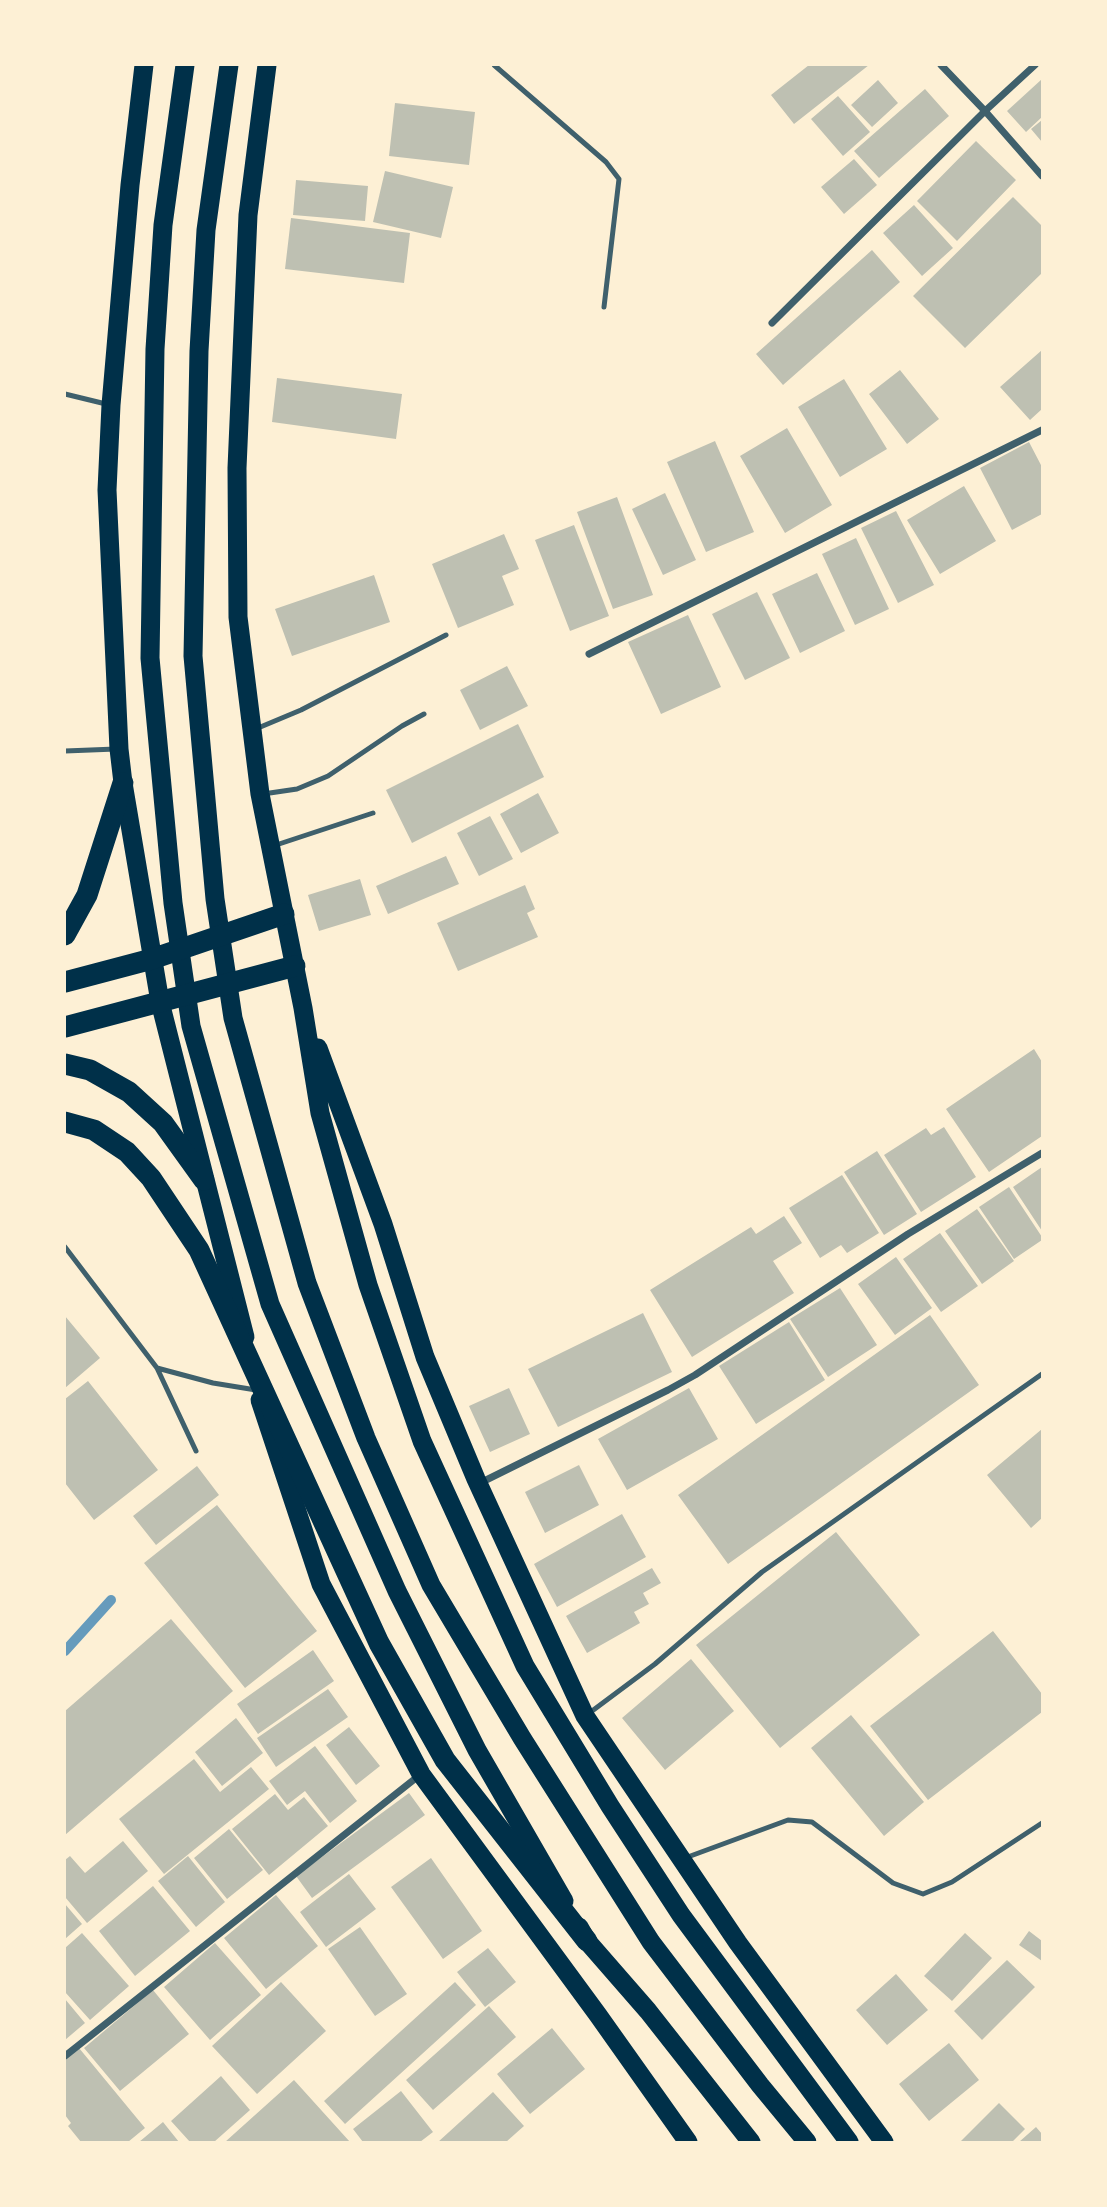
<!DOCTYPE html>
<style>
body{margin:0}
#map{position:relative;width:1107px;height:2207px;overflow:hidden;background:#fdf0d5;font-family:"Roboto Condensed",sans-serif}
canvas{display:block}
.frame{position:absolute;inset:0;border:66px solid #fdf0d5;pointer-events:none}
</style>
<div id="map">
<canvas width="1107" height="2207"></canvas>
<div class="frame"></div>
</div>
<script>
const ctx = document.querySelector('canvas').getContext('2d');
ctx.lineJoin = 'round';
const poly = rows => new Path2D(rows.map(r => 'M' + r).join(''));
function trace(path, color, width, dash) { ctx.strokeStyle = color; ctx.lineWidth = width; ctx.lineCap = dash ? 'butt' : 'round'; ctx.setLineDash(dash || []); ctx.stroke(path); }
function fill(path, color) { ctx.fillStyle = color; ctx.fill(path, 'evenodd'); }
trace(poly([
 [65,1651,111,1600]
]), '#669bbc', 10);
fill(poly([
 [809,65,869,65,794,124,771,95],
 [1042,79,1042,117,1026,132,1007,111],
 [878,80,898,103,872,127,851,105],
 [925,89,949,116,879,178,854,151],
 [838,96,870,132,843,156,811,119],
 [395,103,475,112,469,165,389,156],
 [1042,120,1042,142,1031,129],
 [976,141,1016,180,957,241,917,201],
 [854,159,877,185,844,214,821,187],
 [385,171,453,187,441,238,373,222],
 [296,180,368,186,365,221,293,215],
 [1013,197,1042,226,1042,273,965,348,913,296],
 [914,205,953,248,922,276,883,233],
 [291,218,410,233,404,283,285,269],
 [872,250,900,282,783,385,756,354],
 [1042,350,1042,409,1030,420,1000,387],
 [900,370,939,419,907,444,869,394],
 [277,378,402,394,396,439,272,422],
 [844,379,887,449,840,477,798,407],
 [787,428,832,505,785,533,740,456],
 [715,441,754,532,706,552,667,462],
 [1029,442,1042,467,1042,514,1012,530,980,468],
 [964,486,996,541,940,574,907,520],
 [665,493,696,560,663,575,632,509],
 [617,497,653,595,613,609,577,512],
 [896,511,934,585,898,603,861,528],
 [574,525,609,616,570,631,535,540],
 [504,534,519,569,502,576,514,605,458,628,432,564],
 [856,538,889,609,855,625,822,554],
 [817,573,845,631,800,653,772,594],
 [374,575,390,622,292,656,275,609],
 [757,592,790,658,745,680,712,614],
 [688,615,721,687,661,714,628,642],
 [507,666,528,706,480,730,460,690],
 [518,724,544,777,412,843,386,790],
 [538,793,559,833,521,853,500,814],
 [490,816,513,859,479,876,457,833],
 [446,856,459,884,388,914,376,886],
 [360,879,371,915,319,931,308,895],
 [525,885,535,909,527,913,538,937,458,971,437,923],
 [1034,1049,1042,1062,1042,1136,989,1172,946,1109],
 [944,1127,976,1177,921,1212,884,1155,926,1128,931,1135],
 [877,1151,917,1214,884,1235,844,1172],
 [1042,1167,1042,1231,1013,1187],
 [842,1175,879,1233,847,1253,841,1245,820,1258,789,1208],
 [1009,1187,1042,1237,1042,1240,1014,1259,979,1207],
 [977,1209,1014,1261,982,1284,945,1231],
 [784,1216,802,1243,773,1261,794,1293,692,1357,650,1290,751,1227,756,1234],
 [940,1233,978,1286,941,1312,903,1259],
 [896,1257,932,1308,895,1335,858,1284],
 [840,1288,877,1345,828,1377,790,1319],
 [643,1313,672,1372,558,1427,528,1369],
 [930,1315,979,1385,728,1564,678,1495],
 [65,1316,100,1358,65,1388],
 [789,1322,825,1380,756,1424,719,1366],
 [88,1381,158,1470,94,1520,65,1483,65,1399],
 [509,1388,530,1434,490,1452,469,1406],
 [689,1388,718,1439,627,1490,598,1439],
 [1042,1429,1042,1518,1031,1528,987,1475],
 [579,1465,599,1505,545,1533,525,1492],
 [197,1466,219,1495,156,1545,133,1516],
 [217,1505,317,1631,245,1688,144,1563],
 [622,1514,646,1557,557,1607,534,1564],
 [836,1532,920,1635,780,1748,696,1645],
 [652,1568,661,1583,643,1593,649,1604,634,1612,640,1623,587,1653,566,1616],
 [171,1619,233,1691,65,1835,65,1711],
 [993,1631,1042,1694,1042,1712,928,1800,870,1726],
 [313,1650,334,1681,258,1734,237,1704],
 [691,1659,734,1711,665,1770,622,1718],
 [328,1689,348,1717,276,1767,257,1738],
 [851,1715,924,1802,884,1836,811,1748],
 [236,1718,263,1753,222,1786,195,1752],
 [349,1727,380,1766,356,1785,326,1745],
 [315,1746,357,1801,330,1823,305,1791,287,1805,269,1781],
 [194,1759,220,1792,251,1767,269,1789,164,1874,119,1819],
 [409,1793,425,1815,312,1898,296,1876],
 [275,1794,288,1810,304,1797,328,1826,269,1875,232,1829],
 [229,1829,263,1870,227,1899,194,1858],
 [123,1841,148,1871,87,1923,65,1897,65,1860,70,1856,85,1873],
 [188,1856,225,1902,196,1927,158,1881],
 [431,1858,482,1931,443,1959,391,1887],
 [349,1874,376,1909,326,1947,300,1912],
 [153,1886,190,1931,135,1976,99,1931],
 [276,1895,318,1946,266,1989,224,1938],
 [65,1904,82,1924,65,1939],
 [360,1927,407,1994,375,2016,328,1949],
 [1029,1931,1042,1941,1042,1961,1019,1945],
 [82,1933,129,1986,90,2020,65,1992,65,1948],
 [965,1933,992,1958,952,2001,924,1976],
 [215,1943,261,1995,210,2040,164,1987],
 [488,1948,516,1982,485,2007,457,1972],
 [1007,1960,1035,1987,982,2040,954,2011],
 [896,1974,928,2010,887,2045,856,2010],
 [281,1982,326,2031,257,2094,212,2046],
 [455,1982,476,2005,345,2124,324,2101],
 [153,1990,189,2034,120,2091,84,2048],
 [65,1999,85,2023,65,2040],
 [489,2006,516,2037,433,2110,406,2080],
 [552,2028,585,2069,530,2114,497,2074],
 [949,2043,979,2080,929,2121,899,2084],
 [79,2048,145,2128,128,2142,81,2142,68,2126,71,2123,65,2115,65,2059],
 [221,2076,250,2110,214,2142,190,2142,171,2121],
 [294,2080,350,2142,225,2142],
 [401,2091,433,2132,420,2142,363,2142,353,2129],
 [493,2092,524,2126,506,2142,438,2142],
 [999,2103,1025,2129,1012,2142,960,2142],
 [163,2122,179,2142,139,2142],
 [1036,2127,1042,2134,1042,2142,1019,2142]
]), '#bec0b2');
trace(poly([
 [494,65,606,162,619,179,604,307],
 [65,394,106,404],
 [258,728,301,710,446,635],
 [65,751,116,749],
 [263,794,297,789,328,776,402,726,424,714],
 [273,846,373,813],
 [65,1247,157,1368,196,1451],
 [157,1368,213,1383,256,1390],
 [588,1714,655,1664,762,1572,1042,1374],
 [685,1858,788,1820,812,1822,893,1883,923,1894,952,1882,1042,1823]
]), '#3f606c', 5);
trace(poly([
 [941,65,985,111,1042,176],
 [772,323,985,111,1035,65],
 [589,654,1042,430],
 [480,1483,668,1390,695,1375,908,1234,1042,1153],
 [65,2056,421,1774]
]), '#3f606c', 7);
trace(poly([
 [144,65,130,185,111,405,107,490,119,749,123,783,160,1002,245,1337],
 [185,65,163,225,155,349,150,658,173,903,191,1026,270,1304,397,1591,477,1750,564,1901],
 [229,65,206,230,199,351,193,656,215,899,233,1018,307,1283,366,1438,431,1585,522,1738,651,1942,760,2085,807,2142],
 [267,65,248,215,237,468,238,617,260,794,303,1008,320,1113,368,1285,422,1441,525,1666,610,1806,681,1915,849,2142],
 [318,1048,383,1224,425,1357,476,1479,585,1716,738,1943,884,2142],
 [260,1400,321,1584,421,1774,598,2015,688,2142],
 [579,1927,587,1941,648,2011,751,2142]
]), '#003049', 19);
trace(poly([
 [65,935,87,895,123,783],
 [65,982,152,959,284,914],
 [65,1027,295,966],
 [65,1064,90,1070,129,1092,163,1123,204,1180],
 [65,1122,94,1130,127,1152,151,1178,199,1250,379,1643,445,1760,587,1941]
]), '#003049', 21);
</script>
